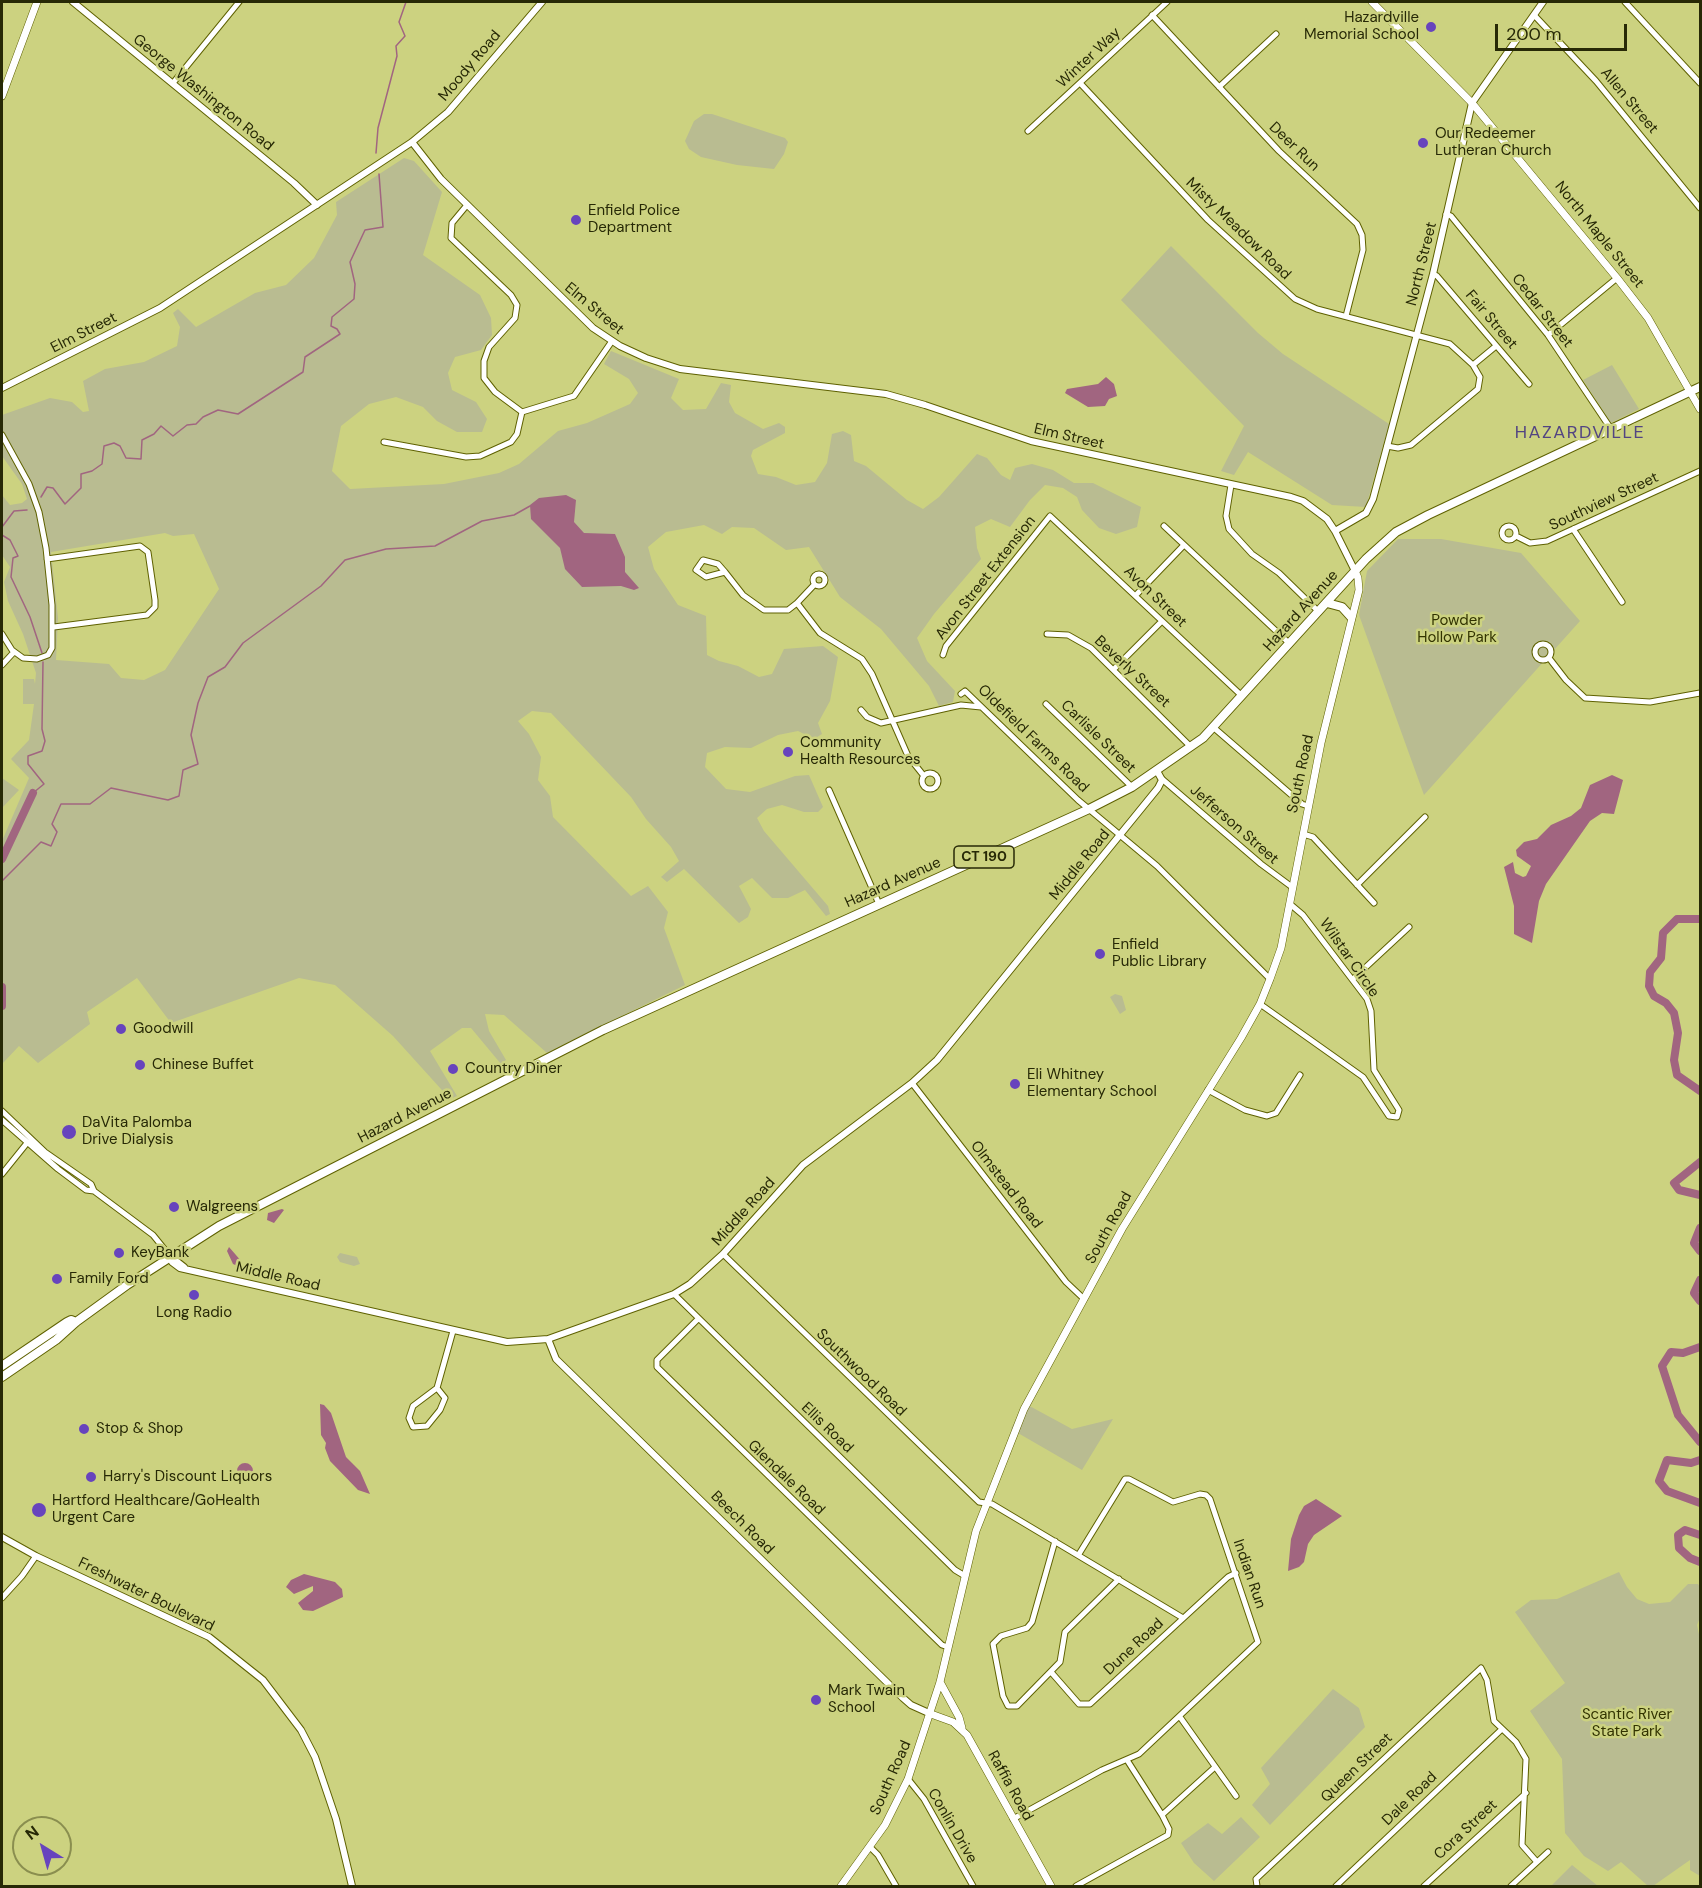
<!DOCTYPE html>
<style>
body{margin:0}
#map{position:relative;width:1702px;height:1888px;overflow:hidden;background:#ccd280;font-family:"DM Sans",sans-serif}
canvas{display:block}
.frame{position:absolute;inset:0;border:3px solid #272906;pointer-events:none}
.north{position:absolute;left:12px;top:1816px;width:60px;height:60px;box-sizing:border-box;background:#ccd280;border:2px solid #8a8e4f;border-radius:50%;rotate:323deg;font-size:16px;font-weight:700;line-height:24px;text-align:center;color:#272906}
.north::after{content:'';display:block;margin:auto;width:21px;height:27px;background:#6744bd;clip-path:polygon(50% 0,100% 100%,50% 72%,0 100%)}
.scale{position:absolute;left:1495px;top:24px;width:132px;height:27px;box-sizing:border-box;border:3px solid #272906;border-top:0;padding-left:8px;font-size:18px;line-height:21px;white-space:nowrap;color:#272906;-webkit-text-stroke:4px #ccd280;paint-order:stroke}
</style>
<div id="map">
<canvas width="1702" height="1888"></canvas>
<div class="frame"></div>
<div class="north">N</div>
<div class="scale">200 m</div>
</div>
<script>
const ctx = document.querySelector('canvas').getContext('2d');
ctx.lineJoin = 'round';
function fill(path, color) { ctx.fillStyle = color; ctx.fill(path, 'evenodd'); }
const poly = rows => new Path2D(rows.map(r => 'M' + r).join(''));
function trace(path, color, width, dash) { ctx.strokeStyle = color; ctx.lineWidth = width; ctx.lineCap = dash ? 'butt' : 'round'; ctx.setLineDash(dash || []); ctx.stroke(path); }
function label(font, color, halo, rows, align = 'center') {
  ctx.font = font + ' "DM Sans",sans-serif'; ctx.lineWidth = 5; ctx.setLineDash([]); ctx.textBaseline = 'middle'; ctx.strokeStyle = halo; ctx.fillStyle = color; for (const [text, x, y, turn = 0] of rows) {
    ctx.save(); ctx.translate(x, y); ctx.rotate((+turn || 0) * Math.PI / 180); ctx.textAlign = isNaN(turn) ? turn : align; if (halo) ctx.strokeText(text, 0, 0); ctx.fillText(text, 0, 0); ctx.restore();
  }
}
fill(poly([
 [704,114,712,114,785,138,788,142,784,154,774,169,737,165,701,157,689,149,685,141,694,121],
 [404,158,414,161,442,192,423,255,480,295,491,318,492,335,481,350,455,357,448,373,452,390,476,402,487,419,482,432,457,432,437,421,423,407,396,397,369,404,341,426,332,471,350,489,444,484,499,473,519,464,558,431,587,423,630,404,638,393,629,379,604,364,611,351,679,379,671,398,683,410,706,409,721,383,731,385,729,402,735,413,763,429,779,423,785,427,785,433,753,450,751,456,758,474,776,477,796,485,815,482,827,463,832,434,843,431,851,435,854,461,866,466,907,500,923,509,939,497,977,454,987,458,1001,475,1010,480,1015,468,1032,464,1053,470,1074,483,1093,483,1141,507,1137,527,1116,534,1099,528,1082,510,1077,497,1063,488,1045,485,1030,500,1010,527,991,519,975,527,977,548,981,559,934,614,917,638,927,661,955,691,953,702,939,706,929,686,881,629,840,597,809,547,786,550,754,528,732,527,722,534,704,525,666,532,648,547,654,569,678,605,706,616,707,655,719,661,738,666,759,677,772,674,784,649,823,646,838,657,830,701,818,723,822,734,814,739,798,731,778,735,751,748,725,747,707,753,705,767,726,789,750,792,795,776,809,775,823,807,818,812,804,812,782,805,767,809,757,818,764,831,828,906,830,914,826,916,805,890,788,898,772,898,752,878,739,886,751,909,748,917,739,923,684,869,667,882,661,877,679,861,671,847,646,819,631,797,551,713,532,711,518,721,529,734,541,757,538,780,550,796,553,817,631,896,648,886,668,912,664,928,685,985,547,1053,504,1015,485,1014,489,1031,506,1060,501,1064,471,1028,462,1028,430,1051,457,1096,450,1099,393,1036,335,985,299,978,171,1023,137,978,87,1012,90,1024,38,1063,19,1046,2,1064,2,841,29,778,11,759,29,740,34,704,23,704,23,679,34,679,35,684,36,673,23,634,8,601,4,582,10,567,2,555,2,495,10,505,22,503,27,499,22,484,2,456,2,415,50,398,72,402,83,412,89,411,83,381,105,369,144,362,177,346,180,327,173,313,178,309,196,327,255,293,286,285,314,258,337,215,336,202],
 [165,533,173,536,194,534,219,589,165,670,144,680,121,678,109,664,56,660,58,618,51,552],
 [1171,246,1258,333,1283,354,1389,424,1366,507,1332,505,1248,452,1234,475,1221,471,1244,426,1121,300],
 [1612,365,1639,409,1611,423,1583,380],
 [1398,539,1441,539,1521,553,1580,621,1424,795,1359,615,1367,571],
 [2,778,19,790,2,808],
 [1115,994,1122,996,1126,1010,1120,1014,1110,997],
 [340,1253,357,1257,360,1264,354,1266,340,1262,337,1257],
 [1024,1403,1072,1429,1113,1419,1082,1470,1011,1429],
 [1619,1572,1627,1587,1637,1599,1649,1604,1670,1602,1688,1584,1698,1584,1700,1587,1700,1618,1697,1625,1700,1639,1700,1876,1690,1870,1690,1860,1653,1886,1648,1886,1621,1862,1608,1871,1584,1856,1565,1833,1562,1759,1530,1711,1565,1683,1515,1612,1531,1600,1557,1599],
 [1333,1689,1359,1708,1365,1727,1270,1825,1252,1805,1270,1784,1261,1768],
 [1241,1817,1260,1837,1214,1881,1194,1863,1181,1843,1208,1823,1222,1834],
 [1572,1865,1598,1886,1551,1886]
]), '#b9bc91');
fill(poly([
 [1106,377,1114,384,1117,396,1109,399,1105,406,1088,407,1065,393,1067,389,1098,384],
 [566,495,576,500,574,522,584,533,615,534,625,557,625,572,639,588,634,590,621,586,582,587,565,569,560,548,531,519,530,505,539,498],
 [1612,775,1623,780,1614,814,1602,813,1590,821,1546,884,1539,901,1532,943,1514,934,1514,906,1504,867,1513,862,1515,873,1523,877,1526,876,1531,866,1517,856,1516,850,1524,842,1537,839,1551,825,1571,816,1581,808,1590,785],
 [282,1209,284,1210,274,1223,267,1220,268,1213],
 [229,1247,242,1262,242,1268,233,1264,227,1251],
 [320,1404,324,1405,331,1413,346,1457,360,1471,370,1494,358,1490,330,1461,325,1448,326,1443,321,1435],
 '237 1471a8 8 0 1 1 16 0a8 8 0 1 1-16 0Z',
 [1316,1499,1342,1516,1314,1535,1308,1544,1304,1562,1299,1567,1288,1571,1291,1539,1299,1515,1304,1506],
 [304,1574,335,1582,342,1589,343,1597,313,1611,303,1610,298,1603,313,1591,313,1586,294,1594,286,1587,291,1580]
]), '#a16580');
trace(poly([
 [376,153,378,128,397,56,396,46,405,36,399,22,406,2],
 [41,497,47,487,53,488,65,504,81,488,81,474,92,471,102,464,104,446,114,443,120,446,126,458,141,459,142,440,154,434,161,426,173,436,187,425,196,424,203,417,218,410,238,414,303,372,305,357,340,334,337,329,331,326,332,317,354,299,355,284,350,262,365,230,383,227,379,174],
 [2,527,14,511,27,510],
 [2,535,10,540,18,556,13,558,11,577,30,617,42,653],
 [33,793,44,784,28,764,28,756,42,751,45,741,42,729,43,662],
 [2,881,41,842,51,846,57,832,52,824,61,804,90,804,111,788,168,800,179,796,183,770,198,764,191,735,198,703,208,677,225,667,243,643,321,586,345,560,386,549,435,546,482,521,514,515,530,506]
]), '#a16580', 1.5);
trace(poly([
 [2,859,33,793],
 [1700,919,1677,919,1663,933,1661,958,1650,972,1649,986,1654,996,1666,1003,1674,1013,1678,1033,1674,1060,1677,1075,1700,1091],
 [2,987,2,1006],
 [1700,1162,1674,1183,1679,1190,1700,1195],
 [1700,1228,1694,1243,1700,1251],
 [1700,1280,1694,1293,1700,1301],
 [1700,1347,1683,1353,1671,1352,1662,1366,1678,1415,1700,1442],
 [1700,1460,1691,1463,1667,1460,1659,1481,1667,1491,1700,1503],
 [1700,1535,1685,1530,1678,1535,1679,1548,1690,1558,1700,1562]
]), '#a16580', 8);
const minor = poly([
 [1625,2,1700,83],
 [1152,15,1279,151,1357,224,1362,235,1363,250,1346,316],
 [1534,15,1596,81,1700,208],
 [173,83,239,2],
 [1080,83,1208,220,1295,299,1317,309,1450,344,1473,365,1480,377,1478,389,1411,445,1398,448,1387,446],
 [1219,87,1276,34],
 [1028,131,1167,2],
 [467,205,452,223,451,238,511,295,517,305,515,318,489,347,484,361,484,378,495,392,522,412,574,396,612,341],
 [1446,214,1451,216,1548,335,1611,429],
 [1433,274,1437,276,1529,384],
 [1548,335,1617,278],
 [1473,365,1496,346],
 [2,435,29,484,39,512,46,548,52,605,52,648,48,655,37,659,23,658,12,650,2,634],
 [384,442,466,457,480,456,511,442,517,434,522,412],
 [1231,485,1226,516,1229,529,1252,554,1279,573,1319,612],
 '1502 533a7 7 0 1 1 14 0a7 7 0 1 1-14 0Z',
 [1164,526,1290,644],
 [1573,529,1622,602],
 [1516,536,1530,543,1547,541,1700,471],
 [47,559,140,546,148,552,155,600,155,607,147,615,54,627],
 [725,572,706,577,696,570,703,560,718,564,725,572,743,595,764,610,788,610,797,603,820,633,862,659,872,674,908,756,924,776],
 '813 580a6 6 0 1 1 12 0a6 6 0 1 1-12 0Z',
 [1136,595,1184,545],
 [797,603,814,585],
 [1047,634,1068,635,1091,648,1191,747],
 '1535 652a8 8 0 1 1 16 0a8 8 0 1 1-16 0Z',
 [943,655,946,646,1050,516,1242,696],
 [1549,658,1566,680,1585,698,1650,702,1700,693],
 [2,665,14,652],
 [1114,669,1162,621],
 [961,694,965,691,1078,800,1157,866,1270,979],
 [1046,704,1132,787],
 [861,710,867,717,881,723,961,705,981,707],
 [1213,727,1302,804,1308,806],
 '922 781a8 8 0 1 1 16 0a8 8 0 1 1-16 0Z',
 [1162,779,1261,864,1292,887],
 [829,790,879,904],
 [1303,834,1313,837,1374,903],
 [1357,885,1425,817],
 [1353,979,1409,927],
 [1260,1004,1363,1077,1389,1116,1397,1117,1399,1110,1374,1070,1371,1011,1367,999,1303,915,1290,904],
 [912,1083,1066,1282,1084,1299],
 [1208,1090,1245,1110,1267,1116,1276,1113,1300,1075],
 [2,1111,45,1152,91,1184,94,1191,153,1235,170,1256],
 [2,1120,58,1169,86,1190,94,1191],
 [2,1174,27,1143],
 [723,1254,979,1502,992,1504,1183,1618],
 [674,1294,955,1570,965,1576],
 [698,1319,657,1360,657,1367,942,1645,948,1647],
 [437,1388,445,1398,440,1410,427,1426,413,1427,409,1418,413,1406,437,1388],
 [437,1388,453,1331],
 [1055,1541,1032,1622,1027,1628,1001,1636,993,1644,1003,1696,1008,1706,1017,1706,1060,1662,1065,1632,1119,1579],
 [2,1598,22,1576,36,1556],
 [1051,1672,1079,1704,1090,1704,1228,1577,1236,1573],
 [1180,1717,1236,1796],
 [908,1779,924,1799,973,1886],
 [1162,1815,1215,1767],
 [1013,1819,1102,1770,1139,1754,1258,1642,1210,1499,1206,1495,1200,1494,1173,1502,1129,1479,1125,1479,1079,1554],
 [870,1847,878,1855,896,1886],
 [1076,1886,1168,1835,1169,1829,1162,1815,1127,1760],
 [1257,1886,1256,1879,1481,1668,1487,1680,1494,1721,1516,1742,1526,1759,1522,1845,1537,1862],
 [1336,1886,1502,1729],
 [1424,1886,1526,1793],
 [1511,1886,1548,1852]
]);
const tertiary = poly([
 [73,2,294,183,317,205],
 [412,142,441,179,593,328,620,346,646,358,680,369,886,394,925,405,1031,441,1291,497,1303,501,1327,519,1335,531,1355,571],
 [2,388,160,308,412,142,448,112,542,2],
 [1335,531,1366,513,1373,499,1433,274,1472,103,1543,2],
 [170,1256,172,1262,180,1268,507,1342,548,1339,674,1294,690,1284,723,1254,803,1165,912,1083,937,1060,1158,788,1162,780,1157,771],
 [170,1256,184,1267],
 [548,1339,556,1359,903,1698,911,1705,931,1714],
 [2,1537,36,1556,209,1637,263,1680,301,1730,315,1757,336,1819,352,1886]
]);
const secondary = poly([
 [1372,2,1472,103,1617,278,1648,318,1700,409],
 [2,96,37,2],
 [940,1682,959,1717,962,1728],
 [931,1714,953,1722,967,1735,1051,1886],
 [841,1886,885,1825,908,1779,940,1682,976,1531,1024,1409,1122,1229,1241,1038,1260,1004,1270,979,1281,948,1321,743,1359,590,1358,578,1355,571]
]);
const primary = poly([
 [1327,603,1342,607,1351,617],
 [2,1366,67,1322,71,1320,76,1322],
 [2,1377,56,1340,76,1322,127,1285,219,1226,603,1030,1089,809,1132,787,1203,738,1366,559,1396,532,1428,515,1700,387]
]);
trace(minor, '#5f6101', 7);
trace(tertiary, '#5f6101', 8);
trace(secondary, '#5f6101', 8);
trace(primary, '#5f6101', 10);
trace(minor, '#fff', 5);
trace(tertiary, '#fff', 6);
trace(secondary, '#fff', 7);
trace(primary, '#fff', 8);
for (const [x, y, r, color] of [
 [1431,27,6,"#6744bd"],
 [1423,143,6,"#6744bd"],
 [576,220,6,"#6744bd"],
 [788,752,6,"#6744bd"],
 [1100,954,6,"#6744bd"],
 [121,1029,6,"#6744bd"],
 [140,1065,6,"#6744bd"],
 [453,1069,6,"#6744bd"],
 [1015,1084,6,"#6744bd"],
 [69,1132,8,"#6744bd"],
 [174,1207,6,"#6744bd"],
 [119,1253,6,"#6744bd"],
 [57,1279,6,"#6744bd"],
 [194,1295,6,"#6744bd"],
 [84,1429,6,"#6744bd"],
 [91,1477,6,"#6744bd"],
 [39,1510,8,"#6744bd"],
 [816,1700,6,"#6744bd"]
]) { const dot = new Path2D(); dot.arc(x, y, r, 0, 2 * Math.PI); ctx.fillStyle = color; ctx.fill(dot); trace(dot, '#ccd280', 2); }
for (const [x, y, w] of [
 [984,857,60]
]) { const box = new Path2D(); box.roundRect(x - w / 2, y - 11, w, 22, 4.5); ctx.fillStyle = '#ccd280'; ctx.fill(box); trace(box, '#272906', 1.5); }
label('bold 14px', '#272906', null, [
 ["CT 190",984,857]
]);
label('15px', '#272906', '#ccd280', [
 ["Hazardville",1419,18,"right"],
 ["Memorial School",1419,35,"right"],
 ["Our Redeemer",1435,134],
 ["Lutheran Church",1435,151],
 ["Enfield Police",588,211],
 ["Department",588,228],
 ["Community",800,743],
 ["Health Resources",800,760],
 ["Enfield",1112,945],
 ["Public Library",1112,962],
 ["Goodwill",133,1029],
 ["Chinese Buffet",152,1065],
 ["Country Diner",465,1069],
 ["Eli Whitney",1027,1075],
 ["Elementary School",1027,1092],
 ["DaVita Palomba",82,1123],
 ["Drive Dialysis",82,1140],
 ["Walgreens",186,1207],
 ["KeyBank",131,1253],
 ["Family Ford",69,1279],
 ["Long Radio",194,1313,"center"],
 ["Stop & Shop",96,1429],
 ["Harry's Discount Liquors",103,1477],
 ["Hartford Healthcare/GoHealth",52,1501],
 ["Urgent Care",52,1518],
 ["Mark Twain",828,1691],
 ["School",828,1708]
], 'left');
label('15px', '#272906', '#ccd280', [
 ["Winter Way",1089,58,-43],
 ["Moody Road",470,66,-50],
 ["George Washington Road",203,93,39],
 ["Allen Street",1629,101,50],
 ["Deer Run",1294,147,44],
 ["Misty Meadow Road",1238,229,44],
 ["North Maple Street",1599,235,51],
 ["North Street",1422,264,-76],
 ["Elm Street",594,309,40],
 ["Cedar Street",1542,311,52],
 ["Fair Street",1491,320,50],
 ["Elm Street",84,333,-27],
 ["Elm Street",1069,437,13],
 ["Southview Street",1604,502,-25],
 ["Avon Street Extension",986,578,-52],
 ["Avon Street",1155,597,44],
 ["Hazard Avenue",1301,611,-48],
 ["Beverly Street",1132,672,43],
 ["Carlisle Street",1098,737,44],
 ["Oldefield Farms Road",1033,739,44],
 ["South Road",1301,774,-78],
 ["Jefferson Street",1234,825,41],
 ["Middle Road",1080,865,-51],
 ["Hazard Avenue",893,883,-24],
 ["Wilstar Circle",1349,958,55],
 ["Hazard Avenue",405,1116,-27],
 ["Olmstead Road",1006,1185,52],
 ["Middle Road",744,1212,-48],
 ["South Road",1109,1228,-61],
 ["Middle Road",278,1277,13],
 ["Southwood Road",861,1373,44],
 ["Ellis Road",827,1428,44],
 ["Glendale Road",786,1478,44],
 ["Beech Road",742,1523,45],
 ["Indian Run",1249,1574,71],
 ["Freshwater Boulevard",146,1595,26],
 ["Dune Road",1134,1647,-43],
 ["Queen Street",1357,1768,-44],
 ["South Road",891,1778,-66],
 ["Raffia Road",1010,1786,61],
 ["Dale Road",1410,1799,-44],
 ["Conlin Drive",952,1826,60],
 ["Cora Street",1466,1830,-43]
]);
label('15px', '#323300', '#ccd280', [
 ["Powder",1457,621],
 ["Hollow Park",1457,638],
 ["Scantic River",1627,1715],
 ["State Park",1627,1732]
]);
ctx.letterSpacing = '1.5px';
label('18px', '#524482', '#ccd280', [
 ["HAZARDVILLE",1580,433]
]);
ctx.letterSpacing = '0px';
</script>
